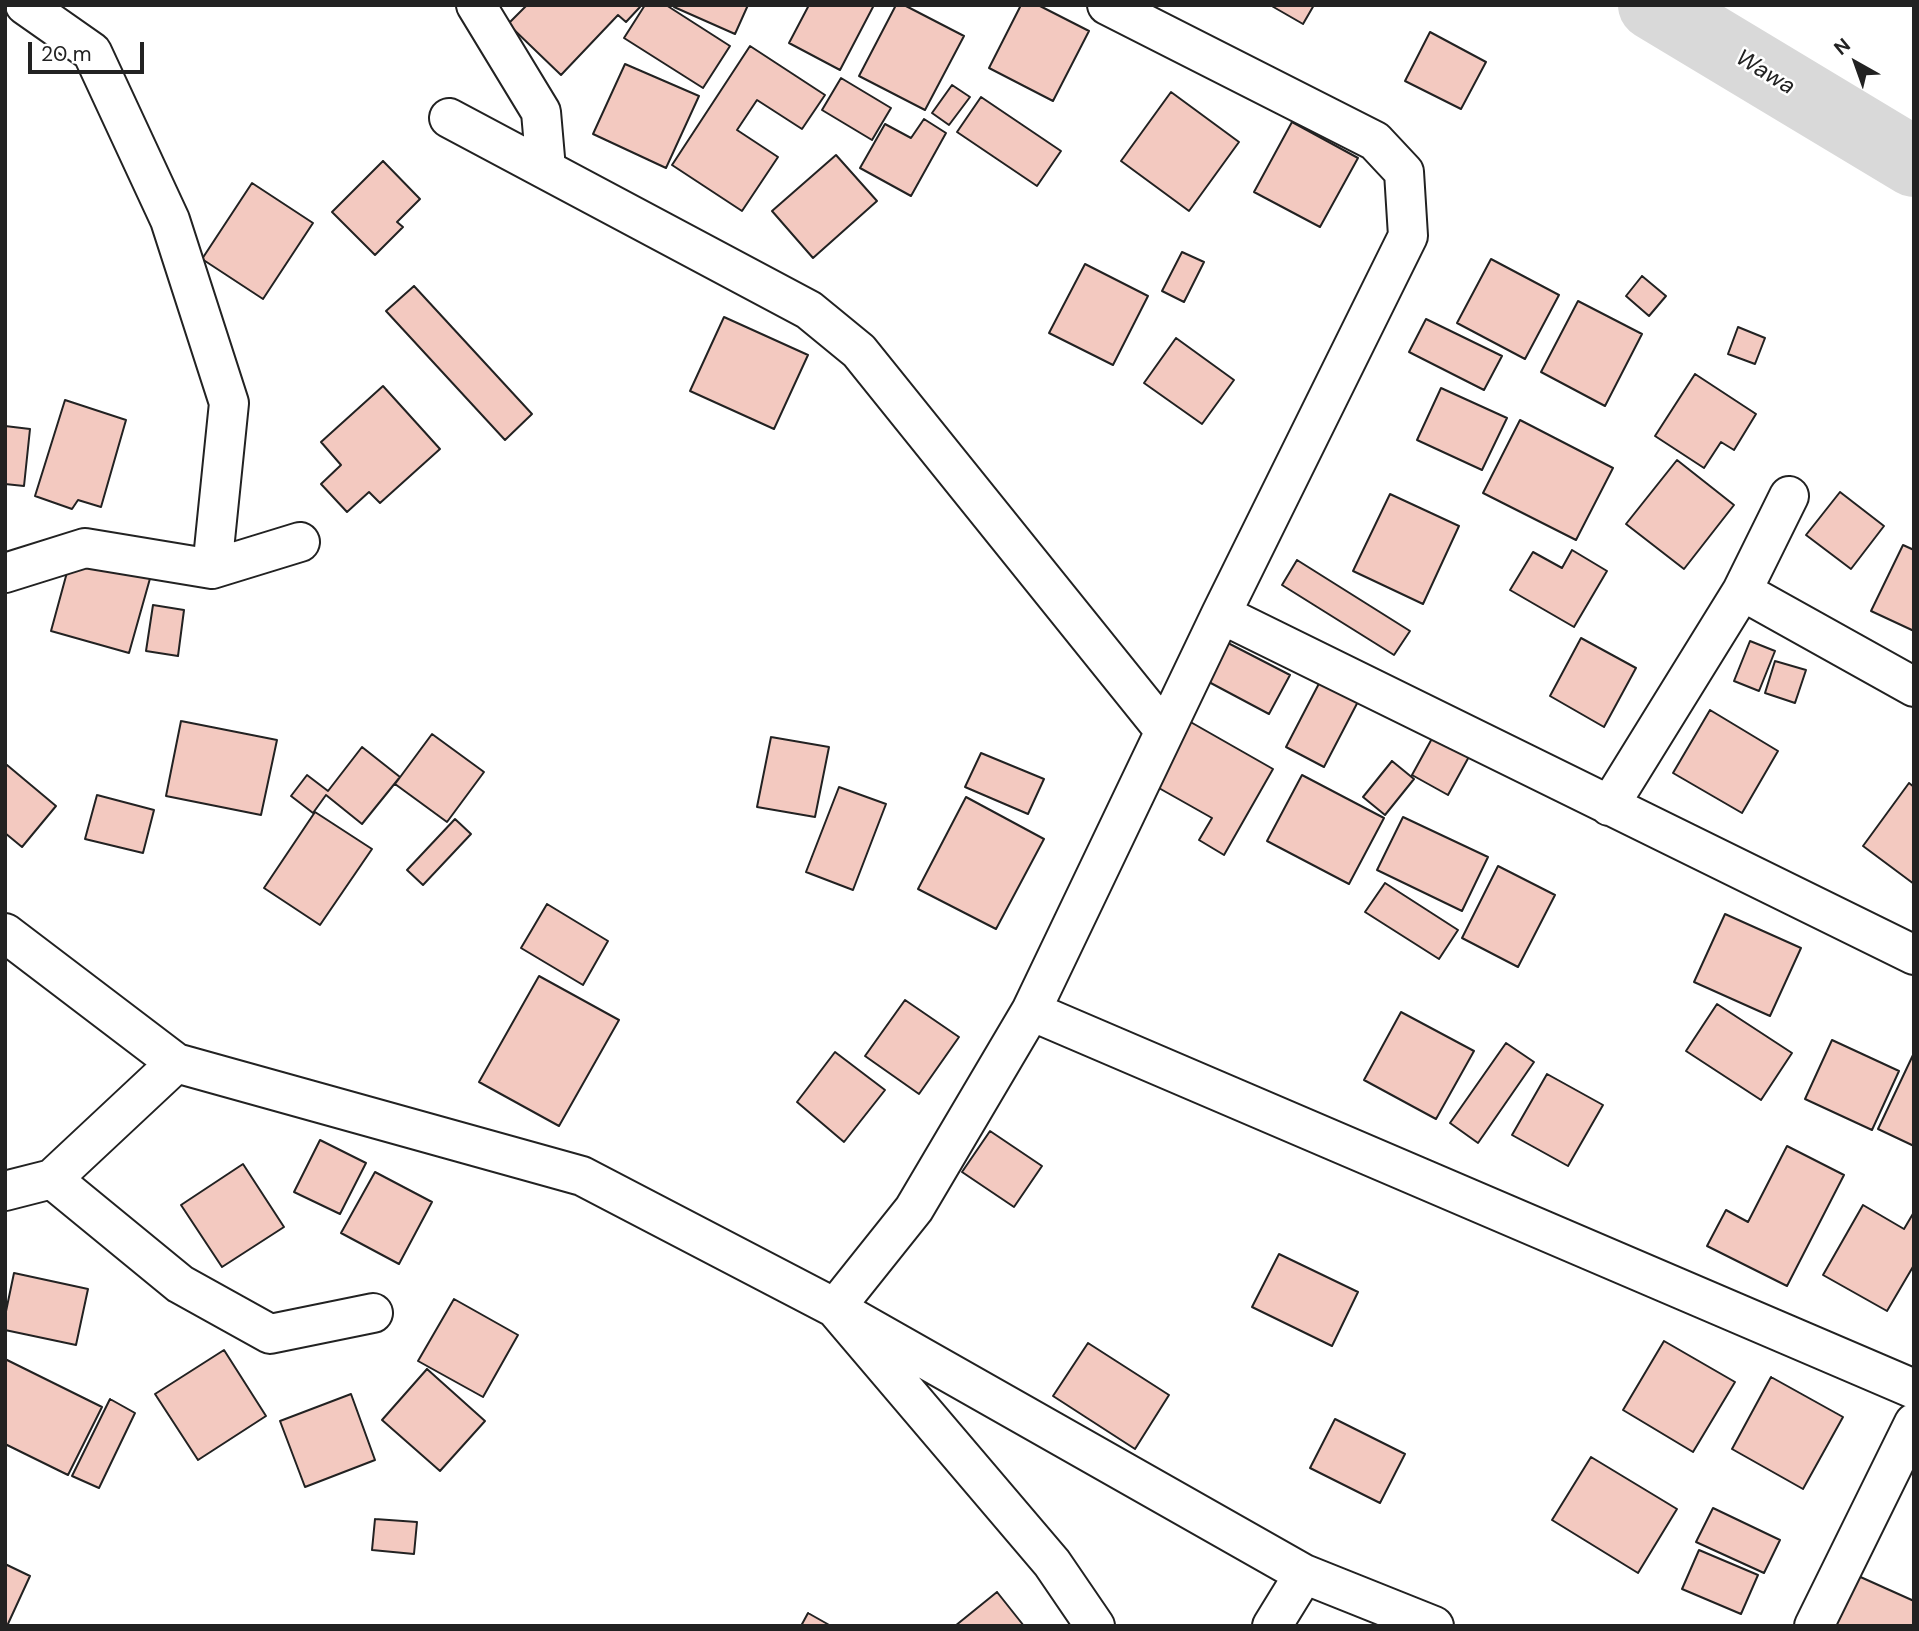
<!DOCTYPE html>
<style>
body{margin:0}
#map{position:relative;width:1919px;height:1631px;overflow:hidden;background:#fff;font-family:"DM Sans",sans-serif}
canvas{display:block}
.frame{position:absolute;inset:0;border:7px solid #222;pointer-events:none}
.north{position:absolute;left:1821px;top:28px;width:70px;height:70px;-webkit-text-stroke:5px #fff;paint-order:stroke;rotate:320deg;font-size:19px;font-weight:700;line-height:28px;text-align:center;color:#222}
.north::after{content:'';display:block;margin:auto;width:24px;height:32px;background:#222;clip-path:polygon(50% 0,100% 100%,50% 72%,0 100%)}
.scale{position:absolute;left:28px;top:42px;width:116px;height:32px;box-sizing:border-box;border:4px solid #222;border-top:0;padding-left:9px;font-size:21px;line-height:24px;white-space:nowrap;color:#222;-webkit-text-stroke:5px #fff;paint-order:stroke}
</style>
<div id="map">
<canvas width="1919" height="1631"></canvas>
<div class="frame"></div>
<div class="north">N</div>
<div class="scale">20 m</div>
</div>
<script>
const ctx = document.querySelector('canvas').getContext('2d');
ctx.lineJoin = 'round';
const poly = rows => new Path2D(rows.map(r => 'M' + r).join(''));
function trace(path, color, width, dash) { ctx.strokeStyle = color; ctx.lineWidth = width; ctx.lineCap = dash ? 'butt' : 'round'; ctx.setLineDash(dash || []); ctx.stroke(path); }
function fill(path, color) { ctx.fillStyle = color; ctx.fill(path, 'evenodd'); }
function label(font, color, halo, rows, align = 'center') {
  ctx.font = font + ' "DM Sans",sans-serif'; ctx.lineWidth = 5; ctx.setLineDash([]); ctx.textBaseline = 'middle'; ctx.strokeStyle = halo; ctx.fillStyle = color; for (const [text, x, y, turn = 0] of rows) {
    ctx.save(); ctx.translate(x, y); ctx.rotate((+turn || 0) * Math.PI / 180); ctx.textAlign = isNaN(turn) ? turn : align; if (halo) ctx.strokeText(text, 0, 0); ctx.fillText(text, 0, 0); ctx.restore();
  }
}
trace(poly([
 [1653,5,1914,162]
]), '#d9d9d9', 70);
const building = poly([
 [527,5,638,5,640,7,626,22,618,15,561,75,508,24,527,5],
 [645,5,666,5,730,46,703,88,624,38,645,5],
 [675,5,748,5,735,34,674,7,675,5],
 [809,5,874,5,840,70,789,43,809,5],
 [896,5,904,5,964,36,925,110,859,76,896,5],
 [1021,5,1038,5,1089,31,1053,101,989,68,1021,5],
 [1270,5,1314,5,1303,24,1270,5],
 [1430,32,1486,62,1461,109,1405,81,1430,32],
 [750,46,825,95,802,129,757,100,737,130,778,157,742,211,672,165,750,46],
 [625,64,699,96,666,168,593,134,625,64],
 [841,78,891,108,872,140,822,110,841,78],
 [952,85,970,97,949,125,932,113,952,85],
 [1171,92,1239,142,1189,211,1121,161,1171,92],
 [981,97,1061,151,1037,186,957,132,981,97],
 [924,119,946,133,911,196,860,168,885,124,911,138,924,119],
 [1292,122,1358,158,1320,227,1254,192,1292,122],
 [836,155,877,201,813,258,772,211,836,155],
 [383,161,420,199,397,222,403,227,375,255,332,212,383,161],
 [252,183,313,223,263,299,202,259,252,183],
 [1182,252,1204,262,1184,302,1162,291,1182,252],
 [1491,259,1559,295,1525,359,1457,323,1491,259],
 [1085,264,1148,296,1113,365,1049,333,1085,264],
 [1642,276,1666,296,1649,316,1626,296,1642,276],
 [414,286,532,414,505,440,386,311,414,286],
 [1578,301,1642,334,1605,406,1541,372,1578,301],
 [724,317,808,355,774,429,690,391,724,317],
 [1426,319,1502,356,1484,390,1409,352,1426,319],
 [1738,327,1765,338,1755,364,1728,354,1738,327],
 [1176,338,1234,380,1202,424,1144,383,1176,338],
 [1695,374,1756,414,1734,450,1721,442,1704,468,1655,436,1695,374],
 [383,386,440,449,380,503,369,492,347,512,321,484,341,465,321,442,383,386],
 [1441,388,1507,418,1482,470,1417,440,1441,388],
 [65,400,126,420,101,507,78,500,72,509,35,496,65,400],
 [1520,420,1613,468,1576,540,1483,493,1520,420],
 [5,426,30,429,24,486,5,484,5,426],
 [1677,460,1734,505,1684,569,1626,524,1677,460],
 [1840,492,1884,526,1851,569,1806,535,1840,492],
 [1390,494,1459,526,1423,604,1353,571,1390,494],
 [1903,545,1914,550,1914,631,1871,611,1903,545],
 [1572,550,1607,571,1574,627,1510,590,1533,552,1562,568,1572,550],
 [72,554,151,575,129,653,51,631,72,554],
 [1297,560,1410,631,1394,655,1282,585,1297,560],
 [153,605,184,610,178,656,146,651,153,605],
 [1581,638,1636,668,1604,727,1550,696,1581,638],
 [1750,641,1775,651,1759,691,1734,681,1750,641],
 [1228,643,1290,675,1269,714,1207,681,1228,643],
 [1775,661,1806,670,1795,703,1765,693,1775,661],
 [1325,672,1363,692,1324,767,1286,747,1325,672],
 [1710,710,1778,751,1742,813,1673,773,1710,710],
 [1187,720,1273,769,1224,855,1199,840,1212,818,1150,783,1187,720],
 [181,721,277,740,261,815,166,796,181,721],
 [1435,733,1471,753,1448,795,1412,775,1435,733],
 [432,734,484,772,447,822,395,784,432,734],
 [771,737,829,747,815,817,757,807,771,737],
 [362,747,400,777,362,824,326,795,313,813,291,796,307,775,328,791,362,747],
 [981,753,1044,779,1028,814,965,787,981,753],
 [1392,761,1414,779,1385,815,1363,797,1392,761],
 [7,765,56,806,22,847,5,833,5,768,7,765],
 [1302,775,1384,818,1349,884,1267,841,1302,775],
 [1909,783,1914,787,1914,884,1863,846,1909,783],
 [839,787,886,804,853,890,806,872,839,787],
 [97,795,154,810,143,853,85,839,97,795],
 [966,797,1044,839,996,929,918,889,966,797],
 [315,812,372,849,320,925,264,888,315,812],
 [1403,817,1488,857,1462,911,1377,870,1403,817],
 [455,819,471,834,423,885,407,870,455,819],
 [1498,866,1555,895,1518,967,1462,938,1498,866],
 [1385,883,1458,930,1439,959,1365,912,1385,883],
 [547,904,608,941,583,985,521,948,547,904],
 [1725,914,1801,948,1770,1016,1694,982,1725,914],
 [539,976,619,1020,559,1126,479,1082,539,976],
 [905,1000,959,1037,919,1094,865,1056,905,1000],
 [1717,1004,1792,1053,1761,1100,1686,1051,1717,1004],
 [1401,1012,1474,1051,1436,1119,1364,1080,1401,1012],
 [1832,1040,1899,1071,1872,1130,1805,1099,1832,1040],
 [1506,1043,1534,1062,1478,1143,1450,1123,1506,1043],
 [835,1052,885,1090,844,1142,797,1102,835,1052],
 [1913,1055,1914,1055,1914,1146,1878,1129,1913,1055],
 [1547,1074,1603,1105,1568,1166,1512,1135,1547,1074],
 [990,1131,1042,1166,1014,1207,962,1172,990,1131],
 [320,1140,366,1163,340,1214,294,1192,320,1140],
 [1787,1146,1844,1175,1787,1286,1707,1246,1726,1210,1748,1222,1787,1146],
 [243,1164,284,1227,222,1267,181,1205,243,1164],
 [375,1172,432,1202,399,1264,341,1233,375,1172],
 [1863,1205,1904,1229,1914,1212,1914,1265,1887,1311,1823,1275,1863,1205],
 [1279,1254,1358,1292,1332,1346,1252,1307,1279,1254],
 [14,1273,88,1289,76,1345,5,1330,5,1316,14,1273],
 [454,1299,518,1335,483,1397,418,1361,454,1299],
 [1664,1341,1735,1382,1693,1452,1623,1410,1664,1341],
 [1088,1343,1169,1395,1135,1449,1053,1396,1088,1343],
 [224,1350,266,1416,198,1460,155,1394,224,1350],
 [5,1359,102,1407,68,1475,5,1444,5,1359],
 [427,1369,485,1421,440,1471,382,1420,427,1369],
 [1771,1377,1843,1417,1803,1489,1732,1449,1771,1377],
 [351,1394,375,1460,305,1487,280,1421,351,1394],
 [110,1399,135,1413,99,1488,72,1476,110,1399],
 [1335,1419,1405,1454,1380,1503,1310,1468,1335,1419],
 [1591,1457,1677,1509,1638,1573,1552,1520,1591,1457],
 [1713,1508,1780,1540,1764,1573,1696,1542,1713,1508],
 [375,1519,417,1522,414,1554,372,1550,375,1519],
 [1699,1550,1758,1575,1741,1614,1682,1589,1699,1550],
 [5,1564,30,1576,7,1626,5,1626,5,1564],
 [1856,1575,1914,1601,1914,1626,1832,1626,1856,1575],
 [997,1592,1024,1626,955,1626,997,1592],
 [808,1613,831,1626,801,1626,808,1613]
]);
fill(building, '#f3c9c0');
trace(building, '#222', 2);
const minor = poly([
 [25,5,92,52,170,220,229,403,212,569],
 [476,5,541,112,546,169],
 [1107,5,1375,141,1404,172,1408,236,1221,614,1031,1011,914,1209,835,1308,1304,1574,1434,1626],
 [449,118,809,310,859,351,1165,731],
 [5,573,85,548,212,569,300,542],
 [1742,591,1914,687],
 [1221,614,1914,955],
 [1609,806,1742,591,1789,496],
 [5,933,176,1063,582,1176,835,1308,1052,1563,1095,1626],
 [1031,1011,1914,1389],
 [52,1179,180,1284,270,1334,373,1313],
 [5,1191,52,1179,176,1063],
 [1272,1626,1304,1574],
 [1814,1626,1914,1423]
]);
trace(minor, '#222', 42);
trace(minor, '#fff', 38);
label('italic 23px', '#222', '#fff', [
 ["Wawa",1765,73,31]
]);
</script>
